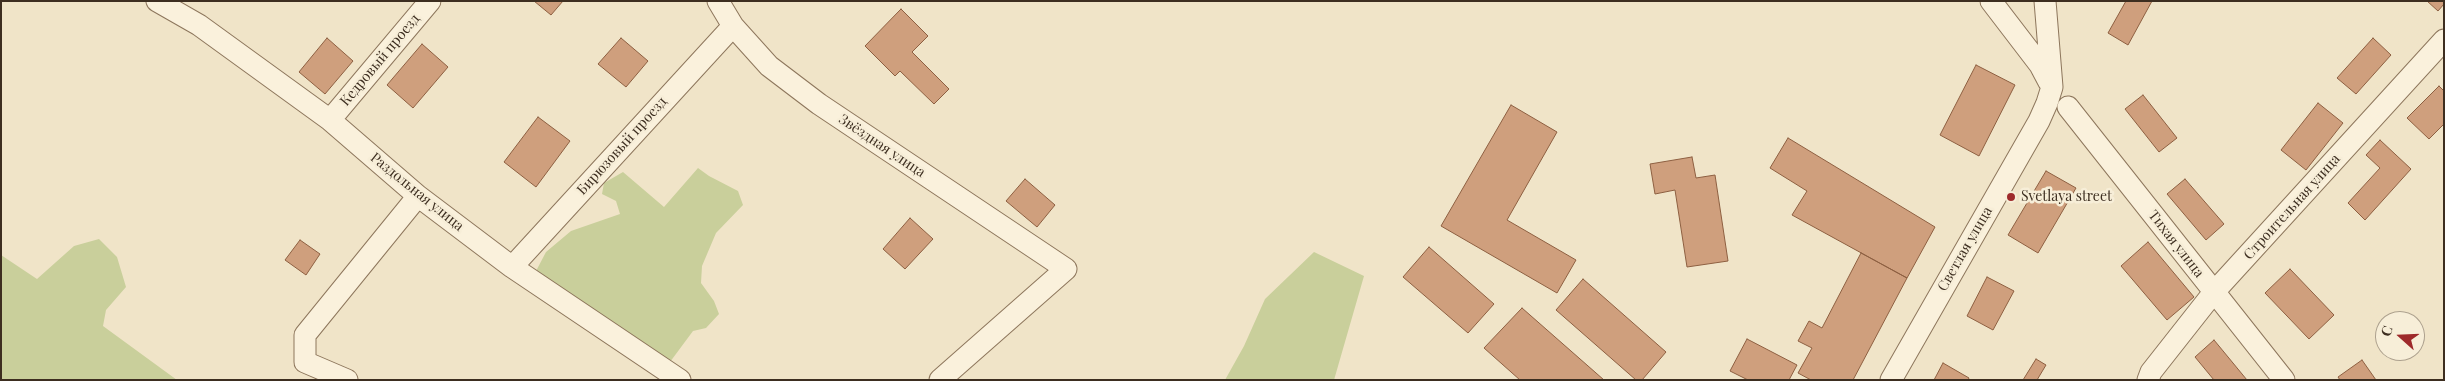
<!DOCTYPE html>
<meta charset="utf-8">
<style>
body{margin:0}
#map{position:relative;width:2445px;height:381px;overflow:hidden;background:#f0e4c8;font-family:"Playfair Display",serif}
canvas{display:block}
.frame{position:absolute;inset:0;border:2px solid #3d2e20;pointer-events:none}
.north{position:absolute;left:2375px;top:311px;width:50px;height:50px;box-sizing:border-box;background:#f7eed8;border:1px solid #ada18e;border-radius:50%;rotate:290deg;font-size:14px;font-weight:700;line-height:20px;text-align:center;color:#3d2e20}
.north::after{content:'';display:block;margin:auto;width:18px;height:22px;background:#9e2a2b;clip-path:polygon(50% 0,100% 100%,50% 72%,0 100%)}
</style>
<div id="map">
<canvas width="2445" height="381"></canvas>
<div class="frame"></div>
<div class="north">С</div>
</div>
<script>
const ctx = document.querySelector('canvas').getContext('2d');
ctx.lineJoin = 'round';
function fill(path, color) { ctx.fillStyle = color; ctx.fill(path, 'evenodd'); }
const poly = rows => new Path2D(rows.map(r => 'M' + r).join(''));
function trace(path, color, width, dash) { ctx.strokeStyle = color; ctx.lineWidth = width; ctx.lineCap = dash ? 'butt' : 'round'; ctx.setLineDash(dash || []); ctx.stroke(path); }
function label(font, color, halo, rows, align = 'center') {
  ctx.font = font + ' "Playfair Display",serif'; ctx.lineWidth = 5; ctx.setLineDash([]); ctx.textBaseline = 'middle'; ctx.strokeStyle = halo; ctx.fillStyle = color; for (const [text, x, y, turn = 0] of rows) {
    ctx.save(); ctx.translate(x, y); ctx.rotate((+turn || 0) * Math.PI / 180); ctx.textAlign = isNaN(turn) ? turn : align; if (halo) ctx.strokeText(text, 0, 0); ctx.fillText(text, 0, 0); ctx.restore();
  }
}
fill(poly([
 [698,168,709,176,738,191,743,205,716,233,702,266,701,283,714,301,719,314,706,328,693,331,670,362,535,273,546,252,571,231,620,214,616,201,602,194,604,183,623,172,664,207],
 [99,239,117,257,126,287,106,310,103,326,177,380,1,380,1,255,37,279,74,246],
 [1314,252,1364,276,1334,380,1225,380,1244,346,1265,299]
]), '#c9cf9b');
const building = poly([
 [534,1,563,1,551,15,534,1],
 [2126,1,2152,1,2128,45,2108,33,2126,1],
 [2427,1,2444,1,2444,4,2438,11,2427,1],
 [901,9,928,36,912,52,949,89,934,104,900,71,895,76,865,46,901,9],
 [327,38,353,61,325,94,299,72,327,38],
 [621,38,648,61,626,87,598,64,621,38],
 [2373,38,2391,55,2356,94,2337,78,2373,38],
 [422,44,448,67,413,108,387,85,422,44],
 [1976,65,2015,85,1979,156,1940,135,1976,65],
 [2439,86,2444,91,2444,124,2429,139,2407,118,2439,86],
 [2143,95,2177,138,2159,152,2125,109,2143,95],
 [2318,103,2343,123,2306,170,2281,150,2318,103],
 [1511,105,1557,132,1507,220,1576,260,1557,293,1441,226,1511,105],
 [538,117,570,141,536,187,504,162,538,117],
 [1788,138,1935,227,1907,278,1792,215,1807,191,1770,168,1788,138],
 [2380,140,2411,169,2365,220,2348,203,2380,168,2366,155,2380,140],
 [1692,157,1696,178,1715,175,1728,261,1687,267,1675,190,1655,194,1650,164,1692,157],
 [2046,171,2076,188,2038,253,2008,235,2046,171],
 [1025,179,1055,205,1037,227,1006,201,1025,179],
 [2185,179,2224,224,2206,240,2167,194,2185,179],
 [910,218,933,239,905,269,883,249,910,218],
 [300,240,320,254,306,275,285,260,300,240],
 [2148,242,2194,297,2167,320,2121,266,2148,242],
 [1429,247,1494,304,1468,333,1403,277,1429,247],
 [1861,253,1907,278,1853,380,1811,380,1798,373,1812,348,1798,341,1809,321,1822,328,1861,253],
 [2290,269,2334,315,2309,339,2265,293,2290,269],
 [1987,277,2014,291,1993,330,1967,316,1987,277],
 [1583,279,1666,352,1642,380,1636,380,1556,310,1583,279],
 [1522,308,1604,380,1520,380,1484,348,1522,308],
 [1747,339,1797,365,1789,380,1748,380,1730,371,1747,339],
 [2214,340,2247,380,2214,380,2195,357,2214,340],
 [2036,359,2046,365,2037,380,2023,380,2036,359],
 [2362,360,2376,380,2340,380,2338,377,2362,360],
 [1943,363,1969,378,1968,380,1934,380,1943,363]
]);
fill(building, '#cf9f7d');
trace(building, '#8d5f41', 1);
const minor = poly([
 [157,1,199,25,330,120,418,196,512,267,680,380],
 [718,1,733,26,769,66,819,104,1066,269,940,380],
 [1991,1,2040,65,2049,82],
 [2068,107,2284,380],
 [330,120,430,1],
 [512,267,733,26],
 [347,380,305,362,305,335,418,196],
 [1891,380,2039,121,2047,103,2052,87,2045,1],
 [2148,380,2151,372,2214,292,2444,40]
]);
trace(minor, '#8d765c', 23);
trace(minor, '#faf1dc', 21);
for (const [x, y, r, color] of [
 [2011,197,5,"#9e2a2b"]
]) { const dot = new Path2D(); dot.arc(x, y, r, 0, 2 * Math.PI); ctx.fillStyle = color; ctx.fill(dot); trace(dot, '#f7eed8', 2); }
label('14px', '#3d2e20', '#f7eed8', [
 ["Кедровый проезд",380,60,-50],
 ["Бирюзовый проезд",622,146,-48],
 ["Звёздная улица",882,146,34],
 ["Раздольная улица",417,192,39],
 ["Строительная улица",2292,207,-48],
 ["Тихая улица",2176,244,52],
 ["Светлая улица",1965,249,-60]
]);
label('14px', '#3d2e20', '#f7eed8', [
 ["Svetlaya street",2021,197]
], 'left');
</script>
